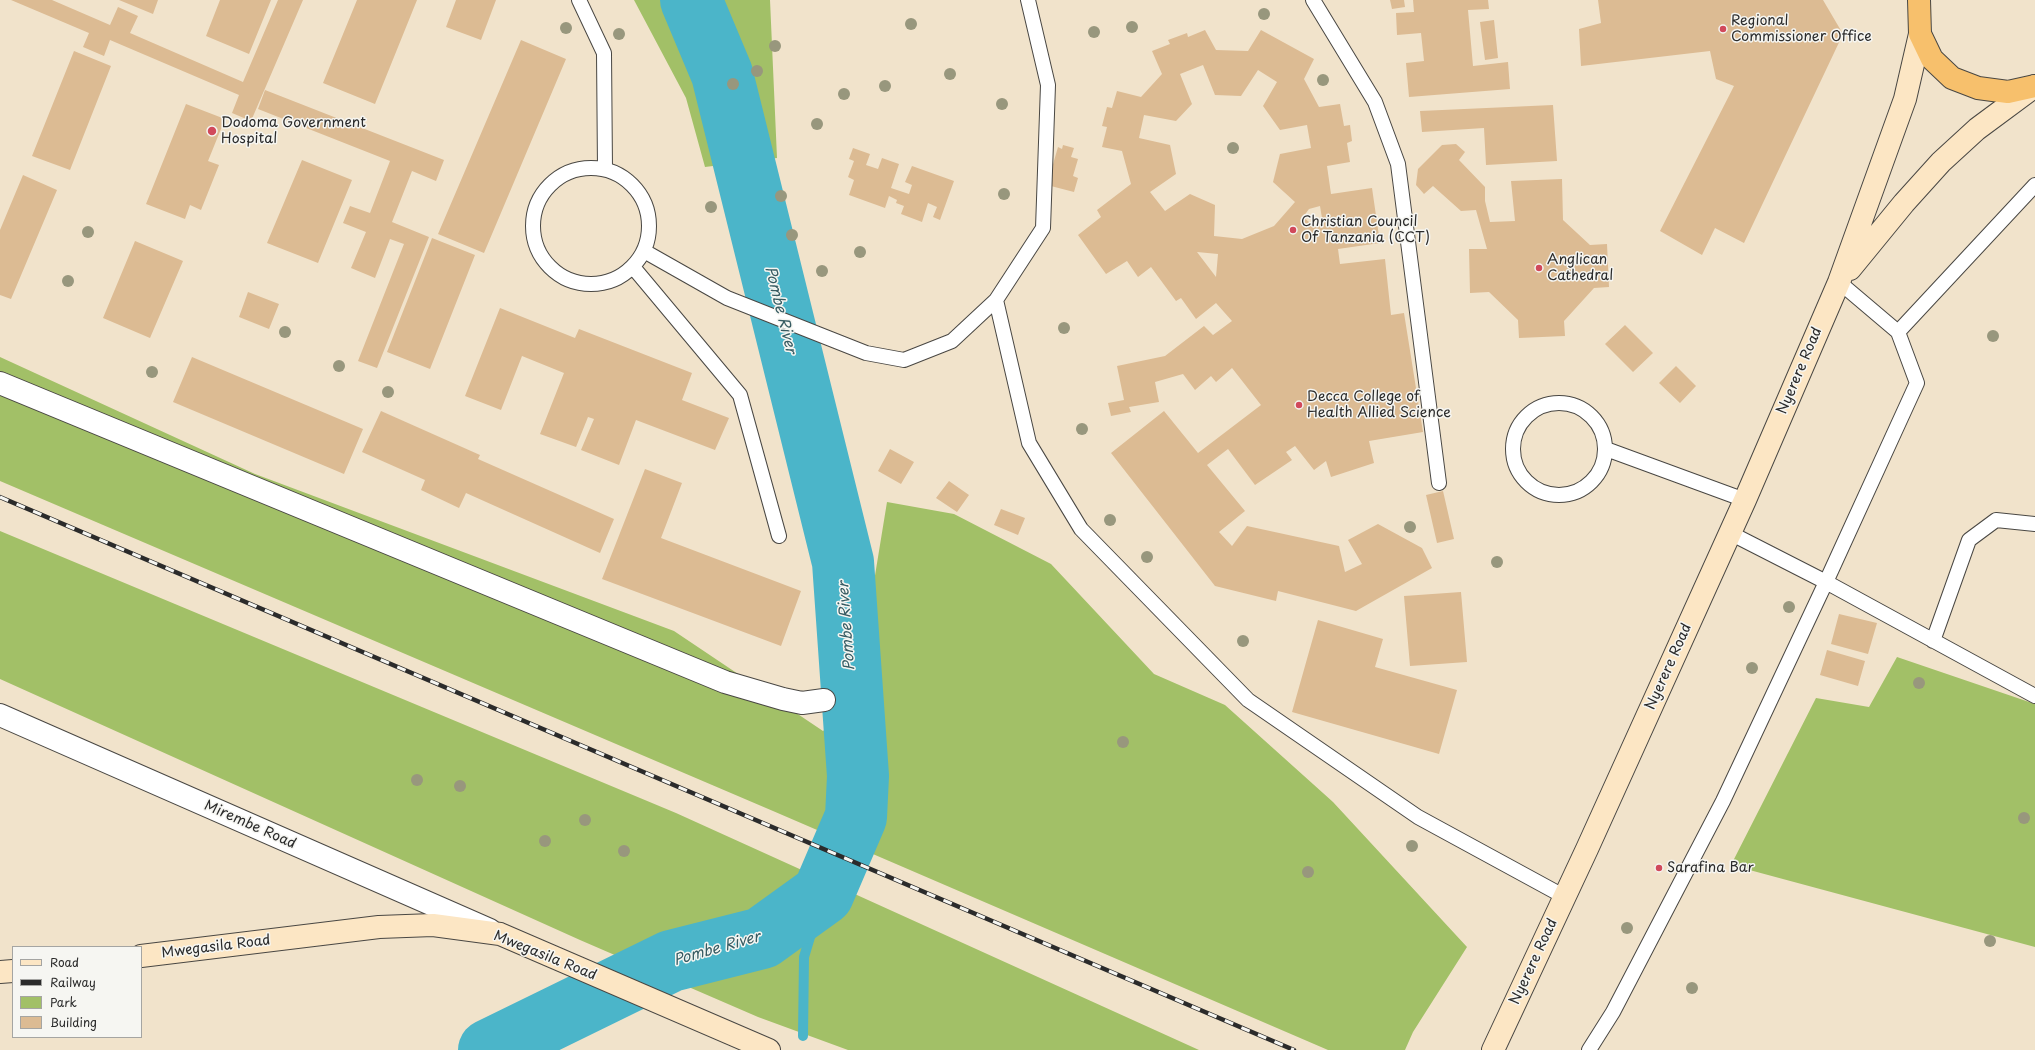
<!DOCTYPE html>
<style>
body{margin:0}
#map{position:relative;width:2035px;height:1050px;overflow:hidden;background:#f1e3cb;font-family:"Playpen Sans",sans-serif}
canvas{display:block}
.legend{position:absolute;left:12px;top:946px;width:130px;height:92px;box-sizing:border-box;background:#f6f6f2;border:1px solid #a5a5a2;margin:0;padding:5px 7px;list-style:none;font-size:12px;color:#2b2b2b}
.legend li{display:flex;align-items:center;gap:8px;height:20px}
.legend b{width:20px;border:1px solid #a5a5a2}
</style>
<div id="map">
<canvas width="2035" height="1050"></canvas>
<ul class="legend">
<li><b style="height:5px;background:#fce6c4"></b>Road</li>
<li><b style="height:5px;background:#2b2b2b"></b>Railway</li>
<li><b style="height:11px;background:#a2c067"></b>Park</li>
<li><b style="height:11px;background:#dcbb93"></b>Building</li>
</ul>
</div>
<script>
const ctx = document.querySelector('canvas').getContext('2d');
ctx.lineJoin = 'round';
function fill(path, color) { ctx.fillStyle = color; ctx.fill(path, 'evenodd'); }
const poly = rows => new Path2D(rows.map(r => 'M' + r).join(''));
function trace(path, color, width, dash) { ctx.strokeStyle = color; ctx.lineWidth = width; ctx.lineCap = dash ? 'butt' : 'round'; ctx.setLineDash(dash || []); ctx.stroke(path); }
function label(font, color, halo, rows, align = 'center') {
  ctx.font = font + ' "Playpen Sans",sans-serif'; ctx.lineWidth = 3; ctx.setLineDash([]); ctx.textBaseline = 'middle'; ctx.strokeStyle = halo; ctx.fillStyle = color; for (const [text, x, y, turn = 0] of rows) {
    ctx.save(); ctx.translate(x, y); ctx.rotate((+turn || 0) * Math.PI / 180); ctx.textAlign = isNaN(turn) ? turn : align; if (halo) ctx.strokeText(text, 0, 0); ctx.fillText(text, 0, 0); ctx.restore();
  }
}
fill(poly([
 [634,0,770,0,777,158,705,167,686,98],
 [0,357,255,474,674,631,823,731,882,685,871,600,887,502,954,514,1051,564,1154,674,1225,705,1333,802,1467,947,1413,1032,1405,1050,1328,1050,773,811,0,481],
 [0,531,676,813,1199,1050,848,1050,758,1017,580,940,0,679],
 [1897,657,2035,704,2035,947,1731,865,1816,698,1869,707]
]), '#a2c067');
trace(poly([
 [803,1036,804,957,823,894]
]), '#4bb5c9', 10);
trace(poly([
 [489,1050,671,961,762,938,823,894,856,817,858,776,843,562,722,74,691,0]
]), '#4bb5c9', 62);
fill(poly([
 [11,0,52,0,110,25,118,7,138,16,130,33,243,82,278,0,303,0,251,121,232,113,239,95,110,40,104,56,83,47,89,33],
 [119,0,158,0,153,14],
 [220,0,271,0,249,54,206,36],
 [357,0,417,0,375,104,323,83],
 [456,0,496,0,481,40,446,27],
 [1390,0,1404,0,1405,7,1392,9],
 [1413,0,1488,0,1489,9,1468,10,1473,66,1508,62,1510,89,1409,97,1406,63,1424,61,1421,33,1397,35,1396,13,1414,12],
 [1598,0,1823,0,1843,34,1744,243,1715,228,1702,255,1660,231,1734,86,1716,79,1710,51,1581,66,1579,29,1601,23],
 [1494,20,1498,58,1485,60,1480,22],
 [1205,30,1216,50,1248,51,1261,30,1314,59,1304,79,1319,107,1340,104,1344,126,1350,125,1352,141,1347,143,1350,162,1327,166,1331,194,1372,188,1380,243,1338,249,1340,264,1385,259,1391,315,1404,313,1423,432,1369,441,1374,463,1331,477,1326,461,1314,470,1295,446,1286,452,1292,460,1255,485,1228,449,1207,465,1245,511,1219,532,1232,546,1247,526,1339,546,1345,572,1362,564,1348,540,1378,524,1422,548,1432,568,1356,611,1278,591,1276,601,1215,586,1111,453,1164,411,1198,453,1261,405,1232,368,1216,382,1211,376,1195,390,1183,374,1155,382,1159,402,1129,407,1131,412,1111,416,1108,403,1124,400,1117,366,1165,356,1204,326,1213,335,1232,321,1216,303,1196,319,1181,298,1176,301,1151,267,1138,277,1127,261,1106,274,1078,235,1101,217,1097,210,1131,184,1122,151,1102,147,1107,127,1102,126,1107,107,1112,108,1117,91,1141,97,1162,74,1152,51,1170,44,1168,40,1187,33,1188,37],
 [1203,65,1215,95,1241,96,1258,70,1277,82,1263,106,1280,130,1307,125,1311,148,1280,154,1273,182,1295,202,1274,226,1242,239,1214,236,1215,205,1190,194,1165,211,1150,192,1176,174,1170,145,1139,138,1144,115,1176,121,1192,104,1180,74],
 [1320,206,1323,224,1315,227,1303,217,1309,209],
 [1197,252,1218,254,1216,277],
 [521,40,566,59,484,253,438,234],
 [74,51,111,66,70,170,32,156],
 [265,90,444,160,436,181,412,171,392,222,429,237,377,368,358,361,404,244,390,239,375,278,351,268,366,232,343,223,350,206,370,213,390,161,258,109],
 [186,104,225,119,208,161,219,165,201,210,190,205,185,219,146,204],
 [1553,105,1557,161,1486,165,1484,128,1422,132,1420,111],
 [1456,144,1465,152,1459,160,1485,187,1485,201,1490,222,1515,221,1511,181,1562,179,1563,220,1590,245,1607,244,1609,287,1594,288,1564,321,1565,336,1519,338,1518,320,1489,292,1470,293,1469,249,1487,249,1476,210,1461,211,1433,186,1424,194,1416,185,1418,169,1442,145],
 [1063,145,1074,148,1071,157,1078,159,1073,176,1078,178,1074,192,1047,185,1058,147,1062,149],
 [853,148,870,154,866,165,878,169,882,158,899,164,891,188,909,194,912,185,905,182,912,166,954,181,940,220,933,217,937,207,928,203,922,222,901,214,904,206,896,203,897,200,889,196,885,208,849,195,854,180,848,177,854,161,849,159],
 [302,160,352,180,318,263,267,243],
 [23,175,57,190,11,299,0,295,0,230],
 [432,238,475,255,430,369,387,352],
 [135,241,183,261,150,338,103,318],
 [248,292,279,304,269,329,239,317],
 [500,308,575,338,579,329,692,373,682,400,729,418,715,450,636,420,619,465,581,450,594,419,588,417,576,447,540,434,564,373,522,356,501,410,465,396],
 [1625,325,1653,353,1633,372,1605,344],
 [192,357,363,429,344,474,173,402],
 [1676,366,1696,386,1680,403,1659,383],
 [381,411,480,455,478,459,614,519,600,553,466,493,459,508,421,490,425,480,362,452],
 [890,449,914,462,901,484,878,471],
 [645,469,682,483,661,538,801,591,781,646,602,579],
 [949,481,969,495,957,512,936,498],
 [1443,491,1454,539,1437,543,1426,495],
 [1001,509,1025,518,1018,535,994,525],
 [1461,592,1467,662,1410,666,1404,596],
 [1839,614,1877,623,1868,654,1831,644],
 [1318,620,1383,639,1375,667,1457,690,1439,754,1292,712],
 [1827,650,1865,661,1858,686,1820,675]
]), '#dcbb93');
const lane = poly([
 [579,0,604,53,605,169],
 [1313,0,1375,102,1398,164,1439,483],
 '533 226a58 58 0 1 1 116 0a58 58 0 1 1-116 0Z',
 [644,251,727,298,866,353,904,360,952,341,996,300,1043,228,1048,85,1028,0],
 [633,267,740,395,779,536],
 [996,300,1029,443,1081,529,1248,700,1418,817,1565,897],
 [1898,332,2035,185],
 '1513 449a46 46 0 1 1 92 0a46 46 0 1 1-92 0Z',
 [1606,449,1745,500],
 [1730,533,1826,582,2035,696],
 [1933,641,1969,540,1996,520,2035,524],
 [1589,1050,1613,1012,1723,801,1826,582,1917,383,1898,332,1839,282]
]);
const street = poly([
 [0,383,725,682,783,699,802,703,824,700],
 [0,715,490,930]
]);
const secondary = poly([
 [1850,269,1904,203,1941,162,1977,129,2035,86],
 [141,956,379,927,433,925,500,934,769,1050],
 [0,972,13,971],
 [1493,1050,1587,849,1745,500,1839,282,1905,99,1920,34]
]);
const highway = poly([
 [1919,0,1920,34,1932,59,1952,78,1978,88,2008,92,2035,86]
]);
trace(lane, '#494743', 16);
trace(street, '#494743', 24);
trace(secondary, '#494743', 24);
trace(highway, '#494743', 24);
trace(lane, '#fff', 14);
trace(street, '#fff', 22);
trace(secondary, '#fce6c4', 22);
trace(highway, '#f7c06c', 22);
const rail = poly([
 [0,497,1294,1050]
]);
trace(rail, '#2b2b2b', 4.5);
trace(rail, '#f6f6f2', 3, [9]);
ctx.fillStyle = '#98977d';
for (const [x, y] of [
 [1264,14],
 [911,24],
 [1132,27],
 [566,28],
 [1094,32],
 [619,34],
 [775,46],
 [757,71],
 [950,74],
 [1323,80],
 [733,84],
 [885,86],
 [844,94],
 [1002,104],
 [817,124],
 [1233,148],
 [1004,194],
 [781,196],
 [711,207],
 [88,232],
 [792,235],
 [860,252],
 [822,271],
 [68,281],
 [1064,328],
 [285,332],
 [1993,336],
 [339,366],
 [152,372],
 [388,392],
 [1082,429],
 [1110,520],
 [1410,527],
 [1147,557],
 [1497,562],
 [1789,607],
 [1243,641],
 [1752,668],
 [1919,683],
 [1123,742],
 [417,780],
 [460,786],
 [2024,818],
 [585,820],
 [545,841],
 [1412,846],
 [624,851],
 [1308,872],
 [1627,928],
 [1990,941],
 [1692,988]
]) { ctx.beginPath(); ctx.arc(x, y, 6, 0, 2 * Math.PI); ctx.fill(); }
for (const [x, y, r, color] of [
 [1723,29,4,"#d1495b"],
 [212,131,5,"#d1495b"],
 [1293,230,4,"#d1495b"],
 [1539,268,4,"#d1495b"],
 [1299,405,4,"#d1495b"],
 [1659,868,4,"#d1495b"]
]) { const dot = new Path2D(); dot.arc(x, y, r, 0, 2 * Math.PI); ctx.fillStyle = color; ctx.fill(dot); trace(dot, '#f6f6f2', 1.5); }
label('14px', '#2b2b2b', '#f6f6f2', [
 ["Regional",1731,21],
 ["Commissioner Office",1731,37],
 ["Dodoma Government",221,123],
 ["Hospital",221,139],
 ["Christian Council",1301,222],
 ["Of Tanzania (CCT)",1301,238],
 ["Anglican",1547,260],
 ["Cathedral",1547,276],
 ["Decca College of",1307,397],
 ["Health Allied Science",1307,413],
 ["Sarafina Bar",1667,868]
], 'left');
label('14px', '#2b2b2b', '#f6f6f2', [
 ["Nyerere Road",1800,371,-67],
 ["Nyerere Road",1669,667,-66],
 ["Mirembe Road",250,825,24],
 ["Mwegasila Road",216,947,-7],
 ["Mwegasila Road",545,956,22],
 ["Nyerere Road",1534,962,-65]
]);
label('italic 15px', '#365b62', '#f6f6f2', [
 ["Pombe River",780,310,76],
 ["Pombe River",847,626,-94],
 ["Pombe River",717,949,-16]
]);
</script>
